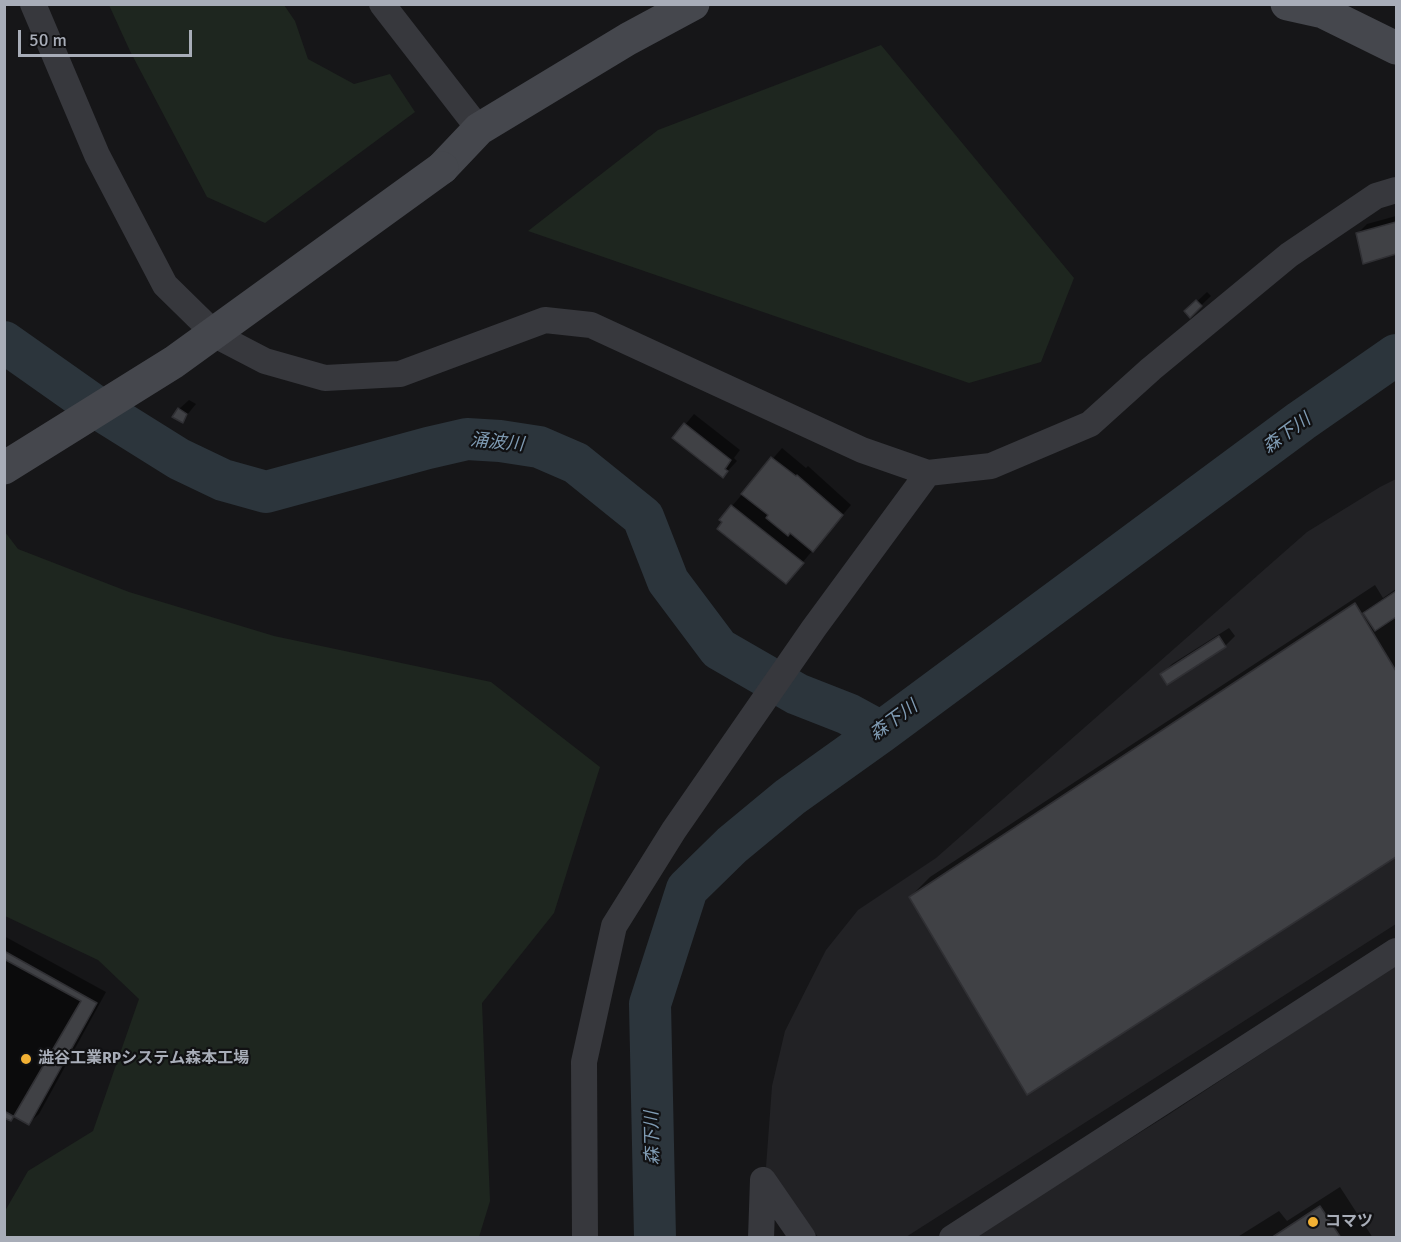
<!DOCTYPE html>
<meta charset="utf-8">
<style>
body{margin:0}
#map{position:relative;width:1401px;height:1242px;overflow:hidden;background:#161618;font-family:Signika,sans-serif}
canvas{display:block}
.frame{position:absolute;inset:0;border:6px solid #a8adb8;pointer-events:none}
.scale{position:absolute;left:18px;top:30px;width:174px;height:27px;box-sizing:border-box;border:3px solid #a8adb8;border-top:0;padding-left:8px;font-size:18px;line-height:21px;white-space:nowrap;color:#a8adb8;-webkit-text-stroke:4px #111113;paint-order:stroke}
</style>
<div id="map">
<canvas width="1401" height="1242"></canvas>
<div class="frame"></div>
<div class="scale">50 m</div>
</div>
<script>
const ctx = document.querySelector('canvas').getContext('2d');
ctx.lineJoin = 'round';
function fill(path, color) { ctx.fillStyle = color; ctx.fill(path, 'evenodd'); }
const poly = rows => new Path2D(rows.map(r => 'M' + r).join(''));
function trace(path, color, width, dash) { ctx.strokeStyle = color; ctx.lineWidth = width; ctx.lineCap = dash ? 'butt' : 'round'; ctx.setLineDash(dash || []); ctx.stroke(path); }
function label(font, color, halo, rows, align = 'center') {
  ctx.font = font + ' Signika,"Noto Sans JP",sans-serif'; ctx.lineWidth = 4.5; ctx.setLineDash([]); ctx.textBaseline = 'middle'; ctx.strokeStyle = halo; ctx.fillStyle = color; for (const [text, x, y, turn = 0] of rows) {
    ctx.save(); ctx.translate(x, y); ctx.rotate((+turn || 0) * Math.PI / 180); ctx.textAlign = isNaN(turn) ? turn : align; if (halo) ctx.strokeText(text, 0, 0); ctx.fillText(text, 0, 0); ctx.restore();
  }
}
fill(poly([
 [1396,479,1396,924,906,1237,818,1237,766,1167,772,1086,785,1031,826,950,858,910,936,858,1307,532,1380,487],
 [1396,965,1396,1237,972,1238,1168,1115]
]), '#222225');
fill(poly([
 [109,5,284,5,295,21,308,59,354,84,390,74,415,112,265,223,207,197,130,51],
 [881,45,1074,278,1041,362,969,383,528,231,658,130],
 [5,532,18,549,129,592,274,636,491,682,600,767,554,913,482,1003,490,1201,479,1237,5,1237,5,1211,28,1171,93,1131,139,999,98,960,5,916]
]), '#1e261f');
fill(poly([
 [1396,216,1396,252,1364,262,1357,234,1367,224],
 [1207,292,1211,296,1190,316,1187,311],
 [189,400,196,404,182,421,179,409],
 [694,414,740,450,734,458,737,461,723,476,674,438],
 [782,448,806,468,808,466,851,505,786,582,732,506],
 [1375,585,1383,598,1396,589,1395,617,1396,619,1396,855,1028,1092,910,897,930,877],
 [1229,628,1235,636,1225,646,1162,674,1172,664],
 [4,936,106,992,39,1114,29,1123,14,1115,4,1116],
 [1340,1187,1373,1238,1236,1238,1279,1211,1287,1221]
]), '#0007');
trace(poly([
 [4,342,99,409,179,459,223,480,266,492,428,448,467,439,500,441,539,447,576,463,643,517,668,581,719,649,797,694,848,714,881,732],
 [655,1238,650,1004,687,889,732,845,790,797,881,732,1301,421,1396,355]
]), '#2c353c', 42);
const building = poly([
 [1396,222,1396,254,1363,264,1356,233,1396,222],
 [1196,300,1202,306,1190,318,1184,311,1196,300],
 [178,408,187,414,183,423,172,417,178,408],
 [684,423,731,460,725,469,728,471,723,478,672,438,684,423],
 [771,457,796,476,797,475,843,515,813,552,790,533,788,536,766,518,768,515,741,494,771,457],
 [731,505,804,563,786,584,717,529,722,522,719,520,731,505],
 [1396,591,1396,617,1375,631,1363,613,1396,591],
 [1355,603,1396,671,1396,857,1027,1095,909,897,1355,603],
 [1219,636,1226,647,1167,685,1160,674,1219,636],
 [4,951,97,1003,29,1125,4,1111,4,951],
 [4,959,81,1001,11,1121,4,1118,4,959],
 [1320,1206,1341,1238,1271,1238,1320,1206]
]);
fill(building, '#404145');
trace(building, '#303034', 1.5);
trace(poly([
 [33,4,97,155,165,285,217,336,265,361,325,378,400,374,545,320,591,325,862,450,928,473,991,466,1090,424,1151,369,1289,255,1376,196,1396,190],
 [382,4,479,129],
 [763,1180,803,1238],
 [585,1238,584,1062,614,926,674,830,814,628,928,473],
 [761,1238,763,1180],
 [952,1238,1396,951]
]), '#37383d', 26);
trace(poly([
 [1287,4,1323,12,1396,48],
 [442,168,479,129,628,39,693,4]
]), '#45474d', 33);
trace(poly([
 [4,468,174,362,442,168]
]), '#45474d', 33);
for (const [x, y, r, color] of [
 [26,1059,6,"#f2b134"],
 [1313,1222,6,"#f2b134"]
]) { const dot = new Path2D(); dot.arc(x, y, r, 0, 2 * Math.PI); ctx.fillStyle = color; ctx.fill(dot); trace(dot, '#111113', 2); }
label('bold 16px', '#a8adb8', '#111113', [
 ["澁谷工業RPシステム森本工場",38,1059],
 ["コマツ",1325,1222]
], 'left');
label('italic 18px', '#7f9bb3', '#111113', [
 ["森下川",1287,434,-36],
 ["涌波川",497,443,5],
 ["森下川",894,721,-36],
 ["森下川",653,1138,-91]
]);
</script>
